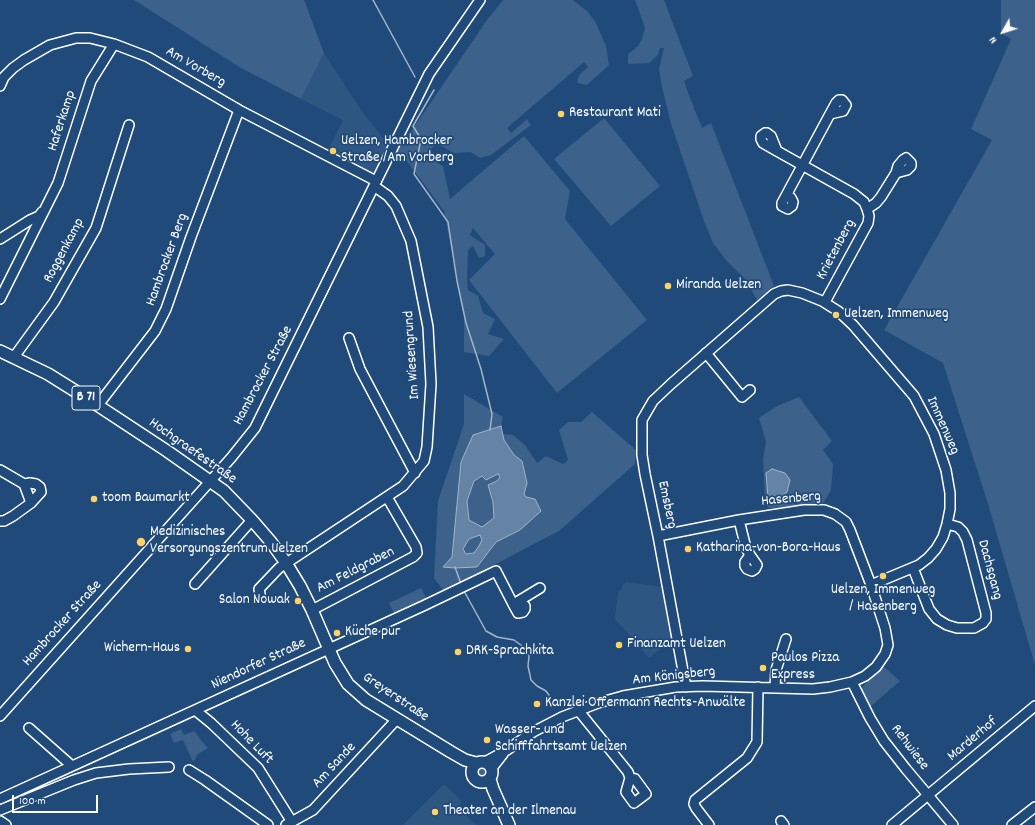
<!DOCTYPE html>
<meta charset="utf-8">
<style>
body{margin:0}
#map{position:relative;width:1035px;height:825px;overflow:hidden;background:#1f4a7a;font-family:Dekko,sans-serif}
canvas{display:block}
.north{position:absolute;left:983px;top:12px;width:40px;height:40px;-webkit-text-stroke:3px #1f4a7a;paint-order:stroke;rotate:231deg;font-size:11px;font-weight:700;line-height:16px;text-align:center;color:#fff}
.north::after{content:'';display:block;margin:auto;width:14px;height:18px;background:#fff;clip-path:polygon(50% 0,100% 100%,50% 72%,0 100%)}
.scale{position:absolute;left:12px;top:795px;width:86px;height:18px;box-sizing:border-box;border:2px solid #fff;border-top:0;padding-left:5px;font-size:12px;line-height:14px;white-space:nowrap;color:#fff;-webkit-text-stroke:3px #1f4a7a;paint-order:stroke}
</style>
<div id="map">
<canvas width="1035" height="825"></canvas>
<div class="north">N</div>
<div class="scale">100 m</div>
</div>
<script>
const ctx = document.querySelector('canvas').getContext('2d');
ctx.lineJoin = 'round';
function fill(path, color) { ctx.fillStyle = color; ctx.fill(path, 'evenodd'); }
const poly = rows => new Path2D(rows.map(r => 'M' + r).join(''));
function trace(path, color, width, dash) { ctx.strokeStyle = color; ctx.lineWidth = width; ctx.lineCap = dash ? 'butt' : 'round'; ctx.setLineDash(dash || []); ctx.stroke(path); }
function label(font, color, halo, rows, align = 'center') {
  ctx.font = font + ' Dekko,sans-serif'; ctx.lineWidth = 3.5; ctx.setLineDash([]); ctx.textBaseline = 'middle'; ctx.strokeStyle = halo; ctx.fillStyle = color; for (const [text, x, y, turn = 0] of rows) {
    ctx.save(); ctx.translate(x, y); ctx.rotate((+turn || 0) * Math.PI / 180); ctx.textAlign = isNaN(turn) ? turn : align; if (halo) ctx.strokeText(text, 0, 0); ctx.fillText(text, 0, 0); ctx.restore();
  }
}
fill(poly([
 [324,53,361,110,389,146,374,174,328,150,343,120,301,99],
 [626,582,664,587,672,639,649,658,615,619,618,592,622,589,622,586],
 [444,784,462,801,457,807,476,825,403,825]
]), '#2e5683');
fill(poly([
 [134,0,304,0,324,53,301,99,241,68],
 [503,0,573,0,587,11,595,21,606,46,609,65,587,85,577,83,579,75,588,67,584,62,507,128,511,133,527,119,531,125,491,155,480,158,471,152,454,153,436,143,426,156,443,166,450,199,524,136,570,191,565,219,647,320,557,393,469,280,495,254,473,228,470,235,485,245,485,256,479,258,473,246,468,250,467,279,468,290,478,296,483,313,495,319,488,334,504,339,489,356,464,352,464,315,444,211,404,157,397,152,487,20],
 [635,0,664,0,693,76,684,81,690,98,702,128,711,123,774,286,757,300,745,279,725,259,713,243,704,221,671,124,662,87,659,69,664,48,660,48,658,55,649,63,628,64,628,54,638,46,642,39,645,28],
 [1001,0,1035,0,1035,665,988,504,943,363,884,330,992,140,971,129,1011,39,1001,33],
 [604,118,660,186,611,226,554,159],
 [464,394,503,417,501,426,473,435,461,462,452,557,443,567,477,566,496,542,520,530,526,497,523,494,527,483,522,461,514,455,504,440,502,434,513,435,525,445,537,463,546,456,563,464,568,460,559,430,568,422,581,422,592,412,636,450,635,464,559,531,444,591,434,578,438,501,464,424],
 [799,397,832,441,823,450,833,464,831,490,822,505,768,508,765,499,763,459,766,442,759,418,777,406],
 [772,470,785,473,790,480,786,492,777,499,768,497],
 [498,474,500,477,497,481,488,485,493,502,494,518,482,528,469,520,467,501,474,481,482,476,486,480],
 [480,535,482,540,479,546,474,553,466,554,463,549,469,539],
 [421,588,427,600,395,615,389,603],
 [884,667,900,681,870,707,861,693,861,689,870,678],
 [181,729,184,735,194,731,199,737,199,738,208,748,198,754,194,761,192,760,183,740,174,743,170,734],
 '475 772a6 6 0 1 1 12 0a6 6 0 1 1-12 0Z'
]), '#3c618b');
const water = poly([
 [501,426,504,440,514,455,522,461,527,483,524,494,526,497,535,499,541,511,520,530,496,542,477,567,455,568,443,567,452,557,461,462,473,435,501,426],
 [498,474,500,477,497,481,488,485,493,502,494,518,482,527,469,520,467,501,474,481,482,476,486,480,498,474],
 [480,535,482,540,479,546,474,553,466,554,463,549,469,539,480,535],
 [772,469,785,473,790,480,787,492,777,499,768,497,766,473,772,469]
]);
fill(water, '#6583a4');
trace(water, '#a3b5c8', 1);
trace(poly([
 [373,0,415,77],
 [434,90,413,126,421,139,414,174,448,222,457,281,466,323,481,369,492,414,490,430],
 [455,567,461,584],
 [464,591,486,631,497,637,514,640,525,648,529,656,528,666,531,680,537,686,546,691,549,695,550,704]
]), '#a3b5c8', 1.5);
const minor = poly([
 [0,86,4,77,13,68,24,60,50,45,76,38,90,38,114,44,148,57,239,110,376,181],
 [777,151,763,143,761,139,761,136,765,133,767,133,771,136,777,151,854,194,864,202,867,209,869,216,868,223,825,302],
 [787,194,791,198,793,202,792,206,788,209,782,206,782,203,830,114,843,111,846,105,842,100,839,100,836,103,830,114],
 [867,209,876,203,881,197,896,173,907,170,911,166,911,163,906,158,903,160,898,166,896,173],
 [0,239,30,220,39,216,42,212],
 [0,299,58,183,91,81,114,44],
 [349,338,360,369,415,473],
 [706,353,742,397,750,390],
 [14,357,54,302,96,228,129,125],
 [98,405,155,331,166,309,191,237,239,110],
 [0,470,24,484,31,503],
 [739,520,746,548,750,555,745,562,745,566,747,569,752,571,755,569,757,565,750,555],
 [0,521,4,521,13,516,31,503,41,492,40,487,36,484,30,483,24,484],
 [913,568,929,609,937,619,947,625,957,628,974,628,983,623,986,619,986,613,967,540,963,532,958,527,947,524],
 [195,584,252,520],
 [260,594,259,589,279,568,403,486,424,461,427,447,431,384,428,327,411,241,396,206,388,196,374,186],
 [517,602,540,588],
 [312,610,413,557,417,553,416,547,387,497],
 [852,682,870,718,884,741,906,769,953,825],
 [686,687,658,536,645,474,642,455,642,420,653,401,671,384,774,294,781,291,788,290,802,293,822,301,838,311,853,325,914,396,934,434,946,470,950,493,950,509,947,524,943,537,936,549,928,558,919,565,871,585],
 [775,687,776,670,786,639],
 [195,710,211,723,258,768,292,822],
 [578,710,628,772,630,778,626,792,634,803,646,794,635,779,630,778],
 [0,716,231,458,255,428,429,74,480,0],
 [29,728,72,766],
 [485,762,507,750,533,732,562,717,598,703,623,696,676,687,703,686,813,689,830,687,852,682,865,676,876,667,885,654,888,645,885,628,871,585,850,530,846,522,835,514,824,510,804,510,739,520,658,536],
 [492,768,503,754],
 [189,770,205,780,268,825],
 [0,799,423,606,496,571,513,604,517,602,522,603,525,606,525,609,523,612,518,613,513,604],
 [0,810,74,780,96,773,129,769,169,767],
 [0,821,6,825],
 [781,821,784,825],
 [286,825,313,810,397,719],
 [709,825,696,808,694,804,695,800,747,758,757,742,758,687],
 [892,825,1035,706],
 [1012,825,1035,807]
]);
const major = poly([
 [0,351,48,374,88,399,167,451,224,491,252,520,271,542,286,563,300,586,312,610,335,663,348,684,366,700,451,752,465,760,476,763],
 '472 772a10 10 0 1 1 20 0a10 10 0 1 1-20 0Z',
 [490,779,493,789,509,825]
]);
trace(minor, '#fff', 12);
trace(major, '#fff', 14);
trace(minor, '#1f4a7a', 9);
trace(major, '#1f4a7a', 11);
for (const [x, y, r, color] of [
 [561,114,4,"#ffd166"],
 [333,151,4,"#ffd166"],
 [668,286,4,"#ffd166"],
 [836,315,4,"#ffd166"],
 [94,499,4,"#ffd166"],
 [141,542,5,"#ffd166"],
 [688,549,4,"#ffd166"],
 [883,576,4,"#ffd166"],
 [298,601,4,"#ffd166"],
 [337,633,4,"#ffd166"],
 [619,645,4,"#ffd166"],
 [188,649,4,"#ffd166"],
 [458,652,4,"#ffd166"],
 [763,668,4,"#ffd166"],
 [537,704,4,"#ffd166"],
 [487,740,4,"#ffd166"],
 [435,812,4,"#ffd166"]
]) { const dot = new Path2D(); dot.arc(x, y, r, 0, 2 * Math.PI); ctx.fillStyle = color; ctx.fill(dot); trace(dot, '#1f4a7a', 1.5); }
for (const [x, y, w] of [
 [86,398,28]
]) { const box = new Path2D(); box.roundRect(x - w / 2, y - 12, w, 24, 3); ctx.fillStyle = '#1f4a7a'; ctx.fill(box); trace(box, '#fff', 1); }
label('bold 14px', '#fff', null, [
 ["B 71",86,398]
]);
label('15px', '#fff', '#1f4a7a', [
 ["Am Vorberg",195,68,30],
 ["Haferkamp",63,121,-72],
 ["Krietenberg",837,250,-62],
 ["Roggenkamp",65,251,-62],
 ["Hambrocker Berg",168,260,-70],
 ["Im Wiesengrund",413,355,-94],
 ["Hambrocker Straße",264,376,-62],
 ["Immenweg",942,426,66],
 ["Hochgraefestraße",192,452,35],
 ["Hasenberg",791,500,-5],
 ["Emsberg",666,505,78],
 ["Dachsgang",989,570,75],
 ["Am Feldgraben",356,571,-27],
 ["Hambrocker Straße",63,624,-48],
 ["Niendorfer Straße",259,665,-25],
 ["Am Königsberg",674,677,-6],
 ["Greyerstraße",395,698,34],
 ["Marderhof",973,740,-40],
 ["Hohe Luft",251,743,46],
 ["Rehwiese",909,748,53],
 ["Am Sande",335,766,-47]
]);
label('15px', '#fff', '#1f4a7a', [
 ["Restaurant Mati",569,114],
 ["Uelzen, Hambrocker",341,142],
 ["Straße /Am Vorberg",341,159],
 ["Miranda Uelzen",676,286],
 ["Uelzen, Immenweg",844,315],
 ["toom Baumarkt",102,499],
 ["Medizinisches",150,533],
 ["Versorgungszentrum Uelzen",150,550],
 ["Katharina-von-Bora-Haus",696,549],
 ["Uelzen, Immenweg",883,591,"center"],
 ["/ Hasenberg",883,608,"center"],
 ["Salon Nowak",290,601,"right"],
 ["Küche pur",345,633],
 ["Finanzamt Uelzen",627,645],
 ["Wichern-Haus",180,649,"right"],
 ["DRK-Sprachkita",466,652],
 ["Paulos Pizza",771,659],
 ["Express",771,676],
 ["Kanzlei Offermann Rechts-Anwälte",545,704],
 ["Wasser- und",495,731],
 ["Schifffahrtsamt Uelzen",495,748],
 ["Theater an der Ilmenau",443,812]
], 'left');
</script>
